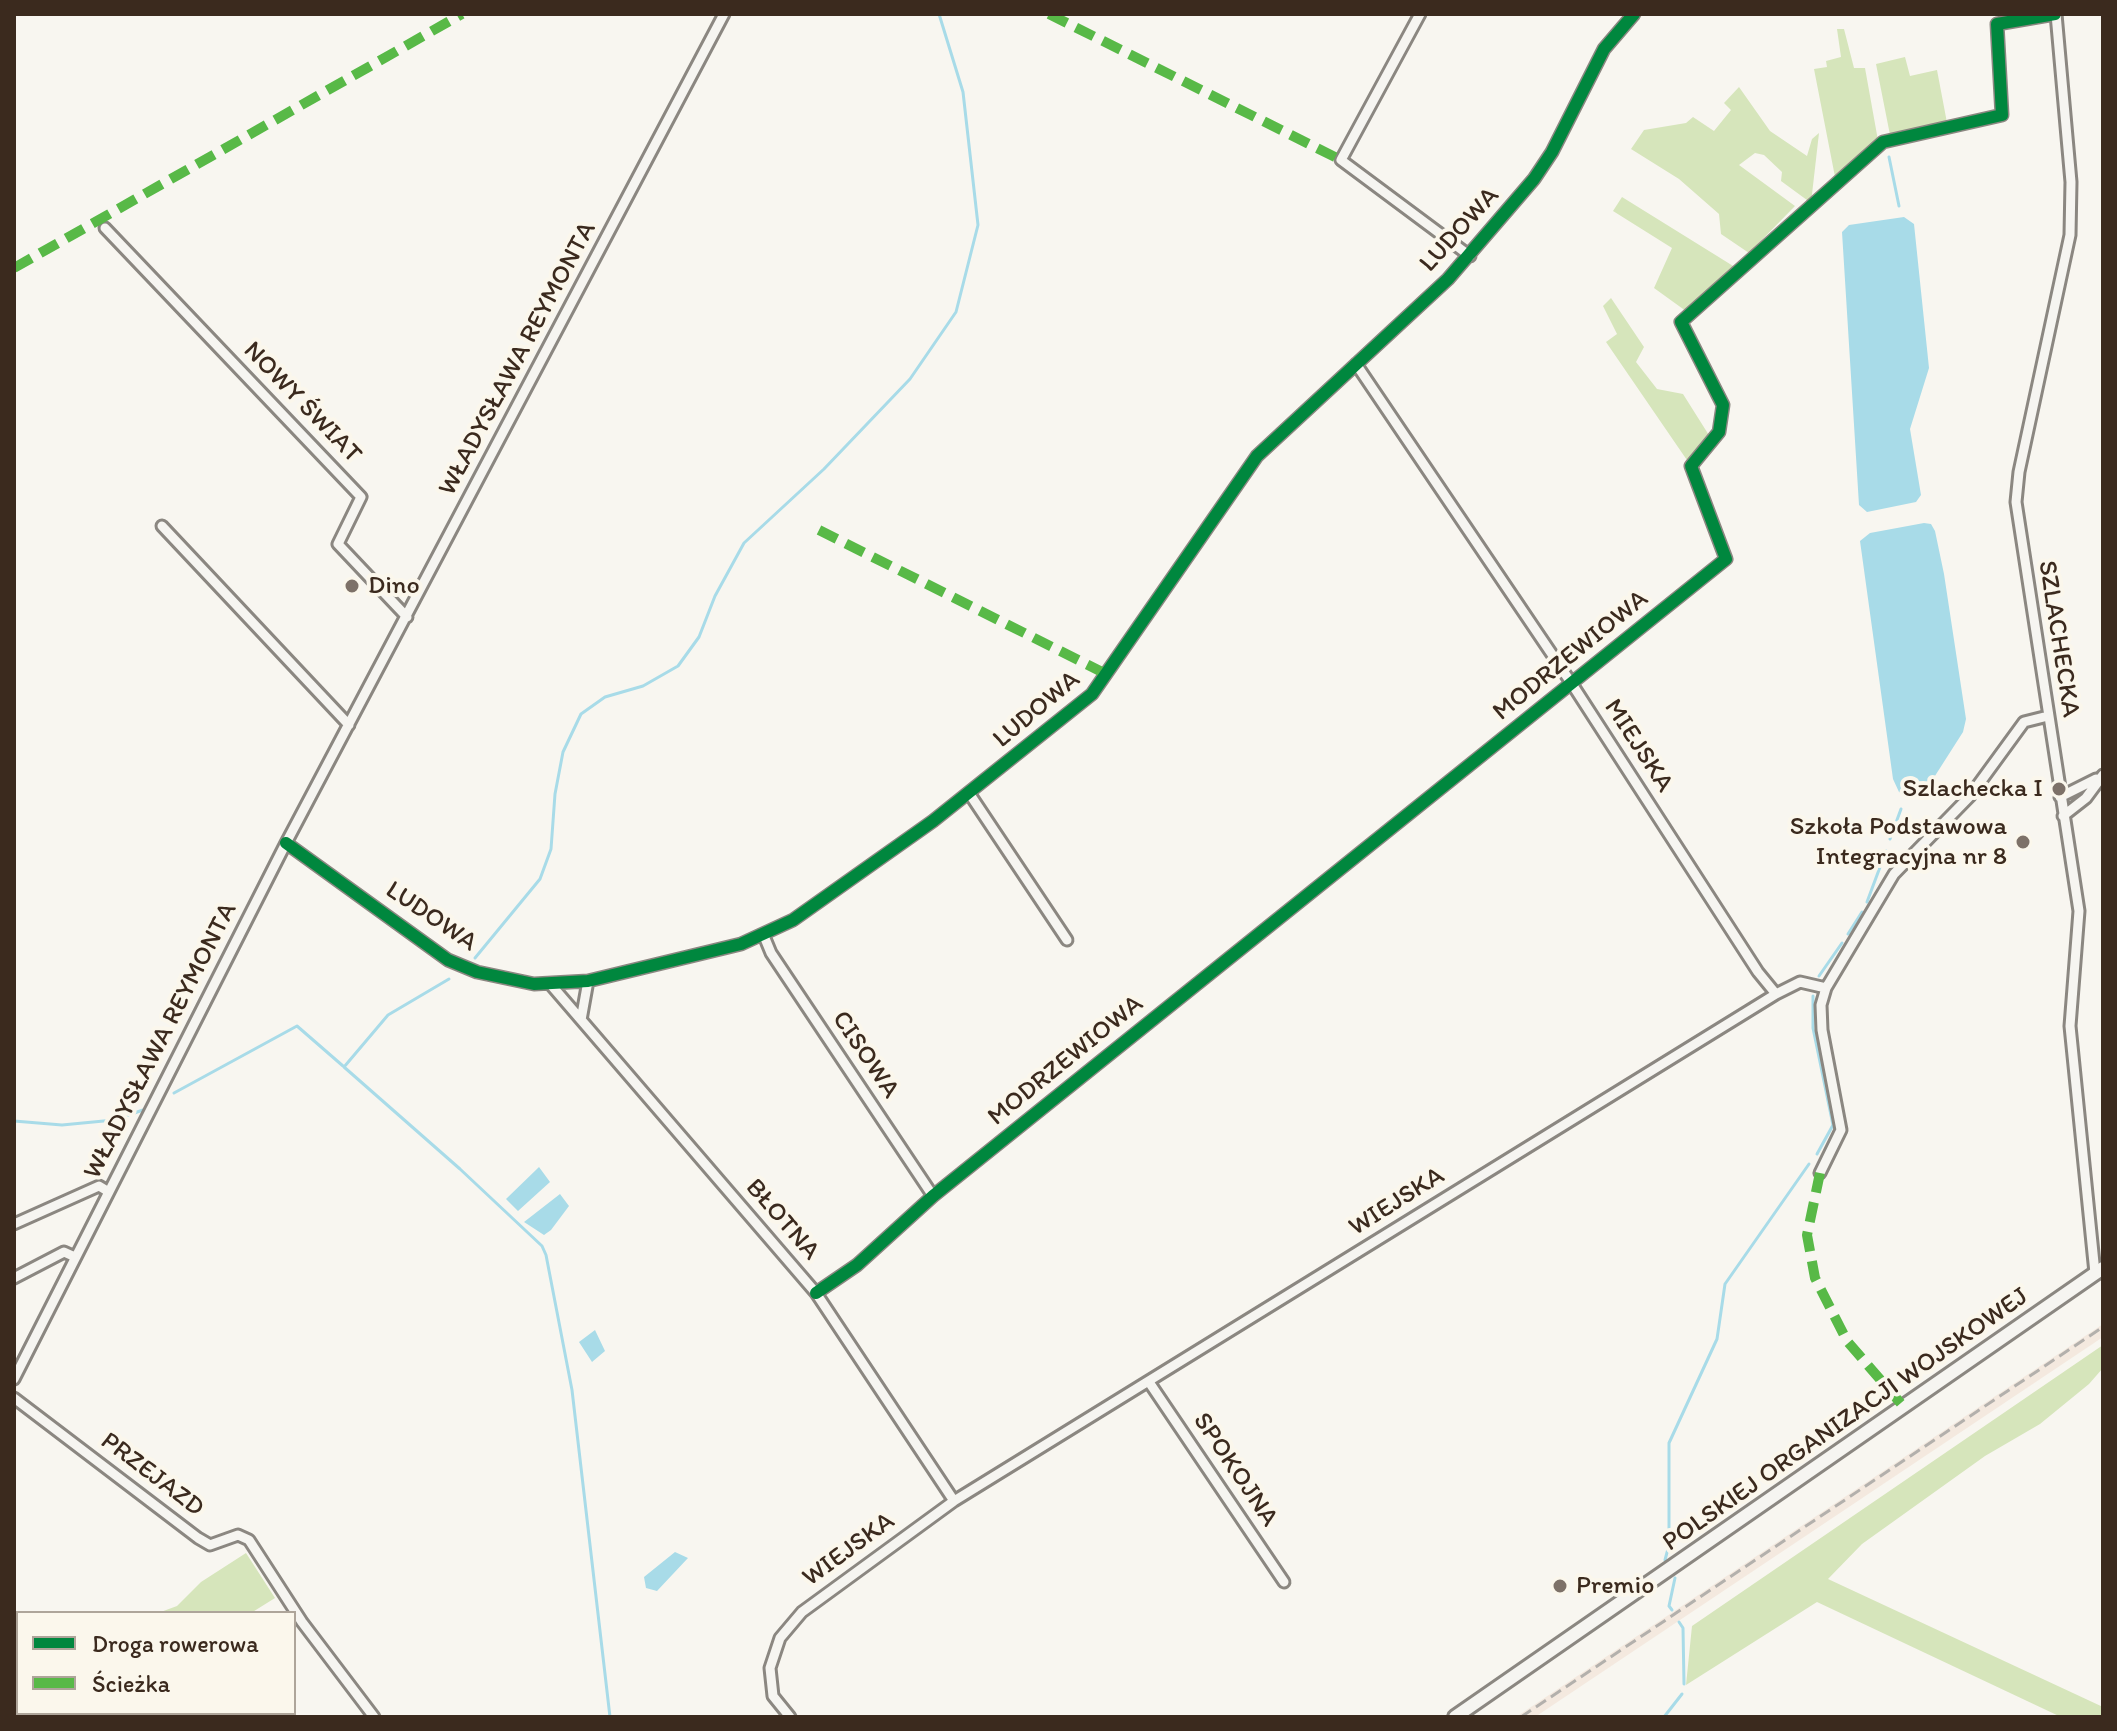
<!DOCTYPE html>
<meta charset="utf-8">
<style>
body{margin:0}
#map{position:relative;width:2117px;height:1731px;overflow:hidden;background:#f8f6f0;font-family:Itim,sans-serif}
canvas{display:block}
.frame{position:absolute;inset:0;border:16px solid #3b2a1e;pointer-events:none}
.legend{position:absolute;left:16px;top:1611px;width:280px;height:104px;box-sizing:border-box;background:#fbf7ec;border:2px solid #aea59a;margin:0;padding:10px 14px;list-style:none;font-size:24px;color:#3b2a1e}
.legend li{display:flex;align-items:center;gap:16px;height:40px}
.legend b{width:40px;border:2px solid #aea59a}
</style>
<div id="map">
<canvas width="2117" height="1731"></canvas>
<div class="frame"></div>
<ul class="legend">
<li><b style="height:10px;background:#00873e"></b>Droga rowerowa</li>
<li><b style="height:10px;background:#58b947"></b>Ścieżka</li>
</ul>
</div>
<script>
const ctx = document.querySelector('canvas').getContext('2d');
ctx.lineJoin = 'round';
function fill(path, color) { ctx.fillStyle = color; ctx.fill(path, 'evenodd'); }
const poly = rows => new Path2D(rows.map(r => 'M' + r).join(''));
function trace(path, color, width, dash) { ctx.strokeStyle = color; ctx.lineWidth = width; ctx.lineCap = dash ? 'butt' : 'round'; ctx.setLineDash(dash || []); ctx.stroke(path); }
function label(font, color, halo, rows, align = 'center') {
  ctx.font = font + ' Itim,sans-serif'; ctx.lineWidth = 8; ctx.setLineDash([]); ctx.textBaseline = 'middle'; ctx.strokeStyle = halo; ctx.fillStyle = color; for (const [text, x, y, turn = 0] of rows) {
    ctx.save(); ctx.translate(x, y); ctx.rotate((+turn || 0) * Math.PI / 180); ctx.textAlign = isNaN(turn) ? turn : align; if (halo) ctx.strokeText(text, 0, 0); ctx.fillText(text, 0, 0); ctx.restore();
  }
}
fill(poly([
 [2103,1324,2103,1337,1535,1717,1516,1717]
]), '#f4e9df');
fill(poly([
 [1837,29,1844,29,1854,68,1865,68,1879,146,1836,182,1814,69,1827,67,1826,61,1841,57],
 [1905,57,1910,76,1937,70,1948,128,1891,140,1876,64],
 [1739,87,1770,131,1807,156,1812,139,1819,133,1811,203,1781,181,1782,172,1764,155,1755,153,1739,165,1795,206,1749,253,1721,234,1719,214,1679,179,1631,149,1644,130,1686,123,1693,117,1714,131,1731,110,1724,103],
 [1622,197,1738,269,1690,314,1654,288,1672,248,1613,211],
 [1611,298,1644,347,1636,362,1657,389,1683,394,1712,440,1691,466,1606,342,1617,334,1603,306],
 [2103,1345,2103,1368,2089,1384,2040,1424,1985,1456,1862,1544,1828,1579,2103,1707,2103,1717,2061,1717,1817,1602,1686,1685,1692,1626],
 [246,1553,275,1598,251,1613,158,1613,177,1606,201,1582]
]), '#d6e5bb');
fill(poly([
 [1904,217,1914,224,1929,368,1910,429,1921,495,1916,502,1867,512,1859,505,1842,232,1849,225],
 [1924,523,1931,524,1935,531,1944,574,1966,719,1963,732,1933,779,1922,793,1912,798,1899,792,1893,779,1860,541,1870,533],
 [539,1167,550,1182,518,1211,506,1199],
 [560,1194,569,1206,551,1230,544,1235,524,1222],
 [595,1330,605,1351,592,1362,579,1342],
 [675,1552,688,1558,657,1591,646,1588,644,1577]
]), '#a8dbe8');
trace(poly([
 [1889,157,1899,206],
 [1890,839,1901,809],
 [1867,902,1886,851],
 [1848,934,1862,912],
 [475,958,540,879,551,849,555,794,563,752,581,714,605,697,643,686,678,666,699,637,715,596,744,543,824,469,910,379,956,312,978,225,963,92,939,14],
 [1819,976,1842,943],
 [449,979,388,1015,344,1067,460,1169,542,1246,546,1255,572,1390,610,1717],
 [1813,996,1813,1028,1833,1125,1817,1154],
 [174,1093,297,1026,343,1066],
 [14,1121,62,1125,114,1120,143,1110],
 [1665,1560,1669,1545,1669,1443,1717,1339,1725,1284,1809,1164],
 [1672,1610,1669,1606,1675,1578],
 [1679,1622,1683,1628,1684,1684],
 [1664,1717,1682,1694]
]), '#a8dbe8', 3);
const minor = poly([
 [1420,14,1341,160,1470,256],
 [2056,14,2071,182,2070,235,2019,472,2016,502,2079,911,2070,1026,2095,1273],
 [105,228,361,497,338,544,407,617],
 [1356,364,1572,684,1758,972,1776,994],
 [162,526,349,725],
 [969,793,1067,940],
 [2060,797,2096,779],
 [2063,816,2086,798,2103,775],
 [286,843,448,960,477,972,534,984,588,981,741,944,793,920,933,821,1092,694,1257,456,1448,279,1534,179,1552,152,1604,49,1634,14],
 [764,936,771,953,933,1196],
 [552,986,816,1293,954,1501],
 [581,1020,588,981],
 [1820,1173,1841,1130,1822,1030,1821,1005,1826,988],
 [14,1224,99,1186,109,1192],
 [14,1278,64,1252,75,1257],
 [816,1293,857,1265,933,1196,1726,559,1691,466,1719,432,1723,405,1681,322,1883,142,2002,115,1997,24,2055,14],
 [14,1379,286,843,724,14],
 [1149,1382,1284,1582],
 [14,1398,198,1538,210,1545,238,1535,249,1540,302,1622,374,1717],
 [790,1717,773,1696,770,1668,780,1638,802,1612,954,1501,1776,994,1800,982,1826,988,1894,874,1970,796,2024,722,2048,716]
]);
const secondary = poly([
 [1455,1717,2103,1268]
]);
trace(minor, '#8b8781', 15);
trace(secondary, '#8b8781', 18);
trace(minor, '#f6f5f1', 9);
trace(secondary, '#f6f5f1', 12);
trace(poly([
 [1521,1717,2103,1327]
]), '#b3b0ac', 3, [12, 6]);
trace(poly([
 [1049,14,1341,160],
 [14,268,462,14],
 [819,530,1108,675],
 [1820,1173,1807,1235,1815,1278,1847,1341,1903,1406]
]), '#58b947', 10, [20, 10]);
trace(poly([
 [286,843,448,960,477,972,534,984,588,981,741,944,793,920,933,821,1092,694,1257,456,1448,279,1534,179,1552,152,1604,49,1634,14],
 [816,1293,857,1265,933,1196,1726,559,1691,466,1719,432,1723,405,1681,322,1883,142,2002,115,1997,24,2055,14]
]), '#00873e', 12);
for (const [x, y, r, color] of [
 [352,586,8,"#7d7168"],
 [2059,789,8,"#7d7168"],
 [2023,842,8,"#7d7168"],
 [1560,1586,8,"#7d7168"]
]) { const dot = new Path2D(); dot.arc(x, y, r, 0, 2 * Math.PI); ctx.fillStyle = color; ctx.fill(dot); trace(dot, '#fbf7ec', 3); }
label('26px', '#3b2a1e', '#fbf7ec', [
 ["LUDOWA",1460,230,-48],
 ["WŁADYSŁAWA REYMONTA",518,359,-62],
 ["NOWY ŚWIAT",302,403,46],
 ["SZLACHECKA",2058,639,81],
 ["MODRZEWIOWA",1571,656,-39],
 ["LUDOWA",1037,710,-40],
 ["MIEJSKA",1638,746,57],
 ["LUDOWA",431,917,34],
 ["WŁADYSŁAWA REYMONTA",161,1041,-63],
 ["CISOWA",865,1055,56],
 ["MODRZEWIOWA",1066,1061,-39],
 ["WIEJSKA",1397,1202,-32],
 ["BŁOTNA",782,1220,49],
 ["POLSKIEJ ORGANIZACJI WOJSKOWEJ",1846,1420,-35],
 ["SPOKOJNA",1235,1470,56],
 ["PRZEJAZD",152,1475,37],
 ["WIEJSKA",849,1550,-36]
]);
label('26px', '#3b2a1e', '#fbf7ec', [
 ["Dino",368,586],
 ["Szlachecka I",2043,789,"right"],
 ["Szkoła Podstawowa",2007,827,"right"],
 ["Integracyjna nr 8",2007,857,"right"],
 ["Premio",1576,1586]
], 'left');
</script>
